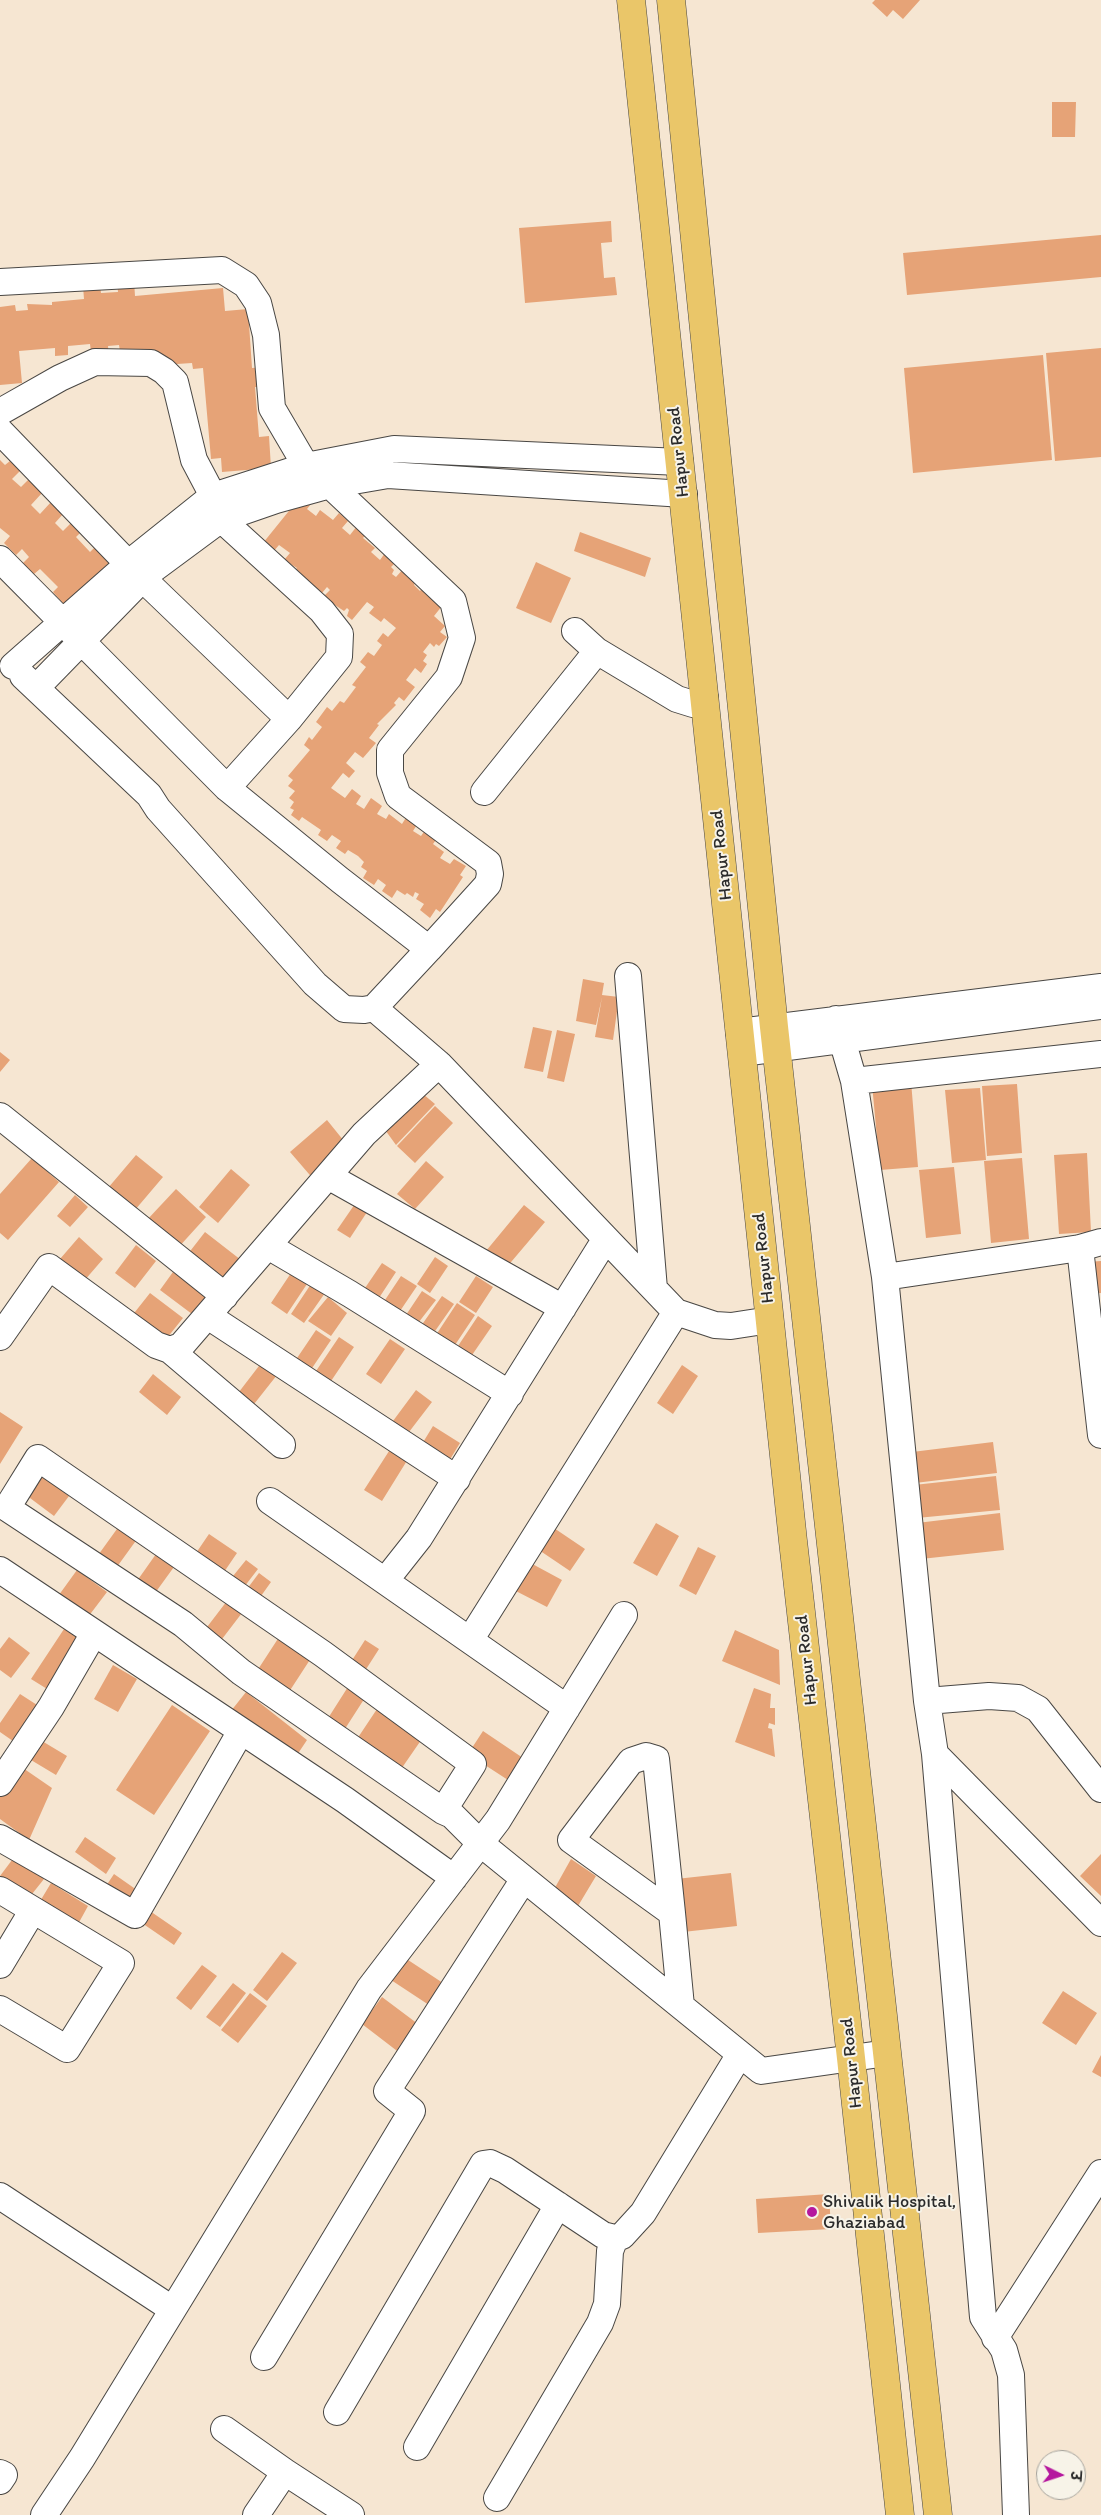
<!DOCTYPE html>
<meta charset="utf-8">
<style>
body{margin:0}
#map{position:relative;width:1101px;height:2515px;overflow:hidden;background:#f6e6d2;font-family:Itim,"Playpen Sans Deva",sans-serif}
canvas{display:block}
.north{position:absolute;left:1036px;top:2450px;width:50px;height:50px;box-sizing:border-box;background:#f7f3e8;border:1px solid #a5a39c;border-radius:50%;rotate:94deg;font-size:14px;font-weight:700;line-height:20px;text-align:center;color:#2b2b2b}
.north::after{content:'';display:block;margin:auto;width:18px;height:22px;background:#b5179e;clip-path:polygon(50% 0,100% 100%,50% 72%,0 100%)}
</style>
<div id="map">
<canvas width="1101" height="2515"></canvas>
<div class="north">उ</div>
</div>
<script>
const ctx = document.querySelector('canvas').getContext('2d');
ctx.lineJoin = 'round';
function fill(path, color) { ctx.fillStyle = color; ctx.fill(path, 'evenodd'); }
const poly = rows => new Path2D(rows.map(r => 'M' + r).join(''));
function trace(path, color, width, dash) { ctx.strokeStyle = color; ctx.lineWidth = width; ctx.lineCap = dash ? 'butt' : 'round'; ctx.setLineDash(dash || []); ctx.stroke(path); }
function label(font, color, halo, rows, align = 'center') {
  ctx.font = font + ' Itim,sans-serif'; ctx.lineWidth = 4; ctx.setLineDash([]); ctx.textBaseline = 'middle'; ctx.strokeStyle = halo; ctx.fillStyle = color; for (const [text, x, y, turn = 0] of rows) {
    ctx.save(); ctx.translate(x, y); ctx.rotate((+turn || 0) * Math.PI / 180); ctx.textAlign = isNaN(turn) ? turn : align; if (halo) ctx.strokeText(text, 0, 0); ctx.fillText(text, 0, 0); ctx.restore();
  }
}
fill(poly([
 [875,0,920,0,903,19,893,10,887,17,872,3],
 [1052,102,1076,102,1075,137,1052,137],
 [611,221,612,242,601,243,604,278,615,277,617,295,525,303,519,228],
 [1101,235,1101,277,907,295,903,253],
 [134,281,135,296,223,288,225,311,248,309,252,368,263,367,265,387,255,387,259,437,269,436,271,468,222,472,221,458,211,459,203,368,193,369,192,363,162,365,121,358,119,345,108,346,109,359,91,352,90,344,68,346,68,355,55,356,55,348,19,351,22,383,0,385,0,307,15,305,16,311,28,310,27,304,52,305,52,302,84,299,83,286,100,284,101,293,118,292,117,282],
 [1101,348,1101,457,1055,461,1046,353],
 [1043,355,1052,460,913,473,904,368],
 [0,460,5,465,10,461,20,471,12,479,21,487,29,479,42,493,31,505,40,514,51,502,63,514,55,523,63,531,71,523,81,532,76,537,90,552,95,547,112,564,67,608,53,592,58,587,40,569,34,574,23,563,29,557,22,549,16,555,4,543,10,536,0,528],
 [301,496,311,504,307,509,316,516,320,510,333,520,339,513,348,521,342,528,350,535,357,526,367,533,363,538,375,548,371,552,380,560,385,553,396,562,391,567,394,570,392,574,396,577,404,568,413,576,410,579,415,583,414,585,420,591,426,584,442,606,434,616,445,626,440,632,447,637,439,646,436,644,434,647,430,643,423,652,427,655,423,661,427,664,421,673,415,668,406,680,415,687,404,701,399,697,394,703,396,705,377,724,379,725,369,738,376,743,363,758,355,752,346,763,355,771,349,778,343,773,331,788,345,798,352,789,361,796,356,804,364,809,371,798,382,806,377,814,386,819,389,814,402,824,407,816,418,823,413,831,421,836,426,829,438,837,433,844,444,852,440,858,450,864,454,859,466,866,460,875,463,877,440,912,436,909,430,918,420,910,424,904,416,899,419,894,415,892,413,897,407,893,405,895,397,890,392,898,382,891,386,885,378,879,374,885,363,878,367,871,361,867,364,862,358,856,348,850,345,854,336,848,341,841,332,835,327,841,318,835,321,830,302,817,299,821,291,815,294,810,290,808,294,802,289,798,295,791,288,786,293,780,288,776,310,750,304,745,309,737,312,740,322,727,316,722,327,707,332,711,340,701,344,703,356,687,352,685,366,667,360,662,368,652,374,656,382,645,377,641,383,633,388,637,396,628,384,618,381,622,369,613,374,607,367,602,352,620,347,616,349,610,347,608,344,611,323,597,330,590,327,587,322,593,293,572,297,568,284,560,290,553,279,545,273,552,263,543],
 [580,532,651,558,645,577,574,551],
 [536,562,571,578,551,623,516,608],
 [583,979,604,983,602,995,619,997,613,1040,595,1037,602,997,596,1025,576,1021],
 [533,1027,552,1031,543,1072,524,1068],
 [557,1030,575,1034,564,1082,547,1078],
 [0,1052,10,1060,0,1072],
 [911,1081,918,1167,880,1170,872,1084],
 [1017,1084,1022,1153,987,1156,982,1086],
 [980,1088,986,1160,952,1163,945,1090],
 [417,1089,435,1104,396,1145,383,1127],
 [435,1106,453,1123,415,1163,397,1146],
 [327,1120,348,1146,315,1181,290,1152],
 [1087,1153,1091,1232,1059,1234,1054,1155],
 [136,1155,163,1177,135,1210,108,1188],
 [32,1158,59,1182,8,1240,0,1233,0,1194],
 [1022,1158,1029,1239,991,1243,984,1161],
 [426,1161,444,1177,415,1209,397,1194],
 [954,1167,961,1234,926,1238,919,1170],
 [231,1169,250,1185,218,1223,199,1207],
 [176,1189,206,1217,177,1249,146,1221],
 [75,1195,88,1207,70,1227,57,1216],
 [359,1198,371,1206,350,1238,337,1230],
 [524,1205,545,1222,506,1268,486,1251],
 [205,1232,241,1260,219,1287,184,1259],
 [79,1237,103,1259,84,1281,60,1259],
 [136,1245,156,1261,135,1288,115,1273],
 [435,1257,448,1266,430,1293,417,1284],
 [1101,1261,1101,1293,1091,1294,1087,1262],
 [382,1263,396,1272,377,1301,363,1291],
 [293,1270,309,1281,287,1314,271,1303],
 [173,1272,206,1296,192,1314,160,1290],
 [401,1276,417,1286,398,1314,383,1303],
 [476,1276,493,1287,476,1313,459,1302],
 [311,1284,325,1293,304,1323,291,1314],
 [422,1291,436,1300,415,1327,404,1318],
 [150,1293,183,1318,163,1343,131,1317],
 [442,1296,454,1304,433,1334,421,1326],
 [328,1297,347,1313,331,1336,308,1321],
 [457,1303,475,1315,453,1348,434,1338],
 [478,1316,492,1326,470,1358,456,1349],
 [316,1330,331,1340,306,1377,291,1367],
 [339,1337,354,1347,327,1387,312,1377],
 [390,1339,405,1349,381,1384,366,1374],
 [262,1362,277,1375,247,1413,232,1401],
 [682,1365,698,1376,673,1414,657,1403],
 [153,1374,181,1397,167,1415,139,1392],
 [416,1390,432,1402,409,1432,393,1421],
 [0,1412,23,1427,0,1464],
 [433,1426,460,1443,449,1461,422,1444],
 [993,1442,997,1473,915,1483,912,1452],
 [391,1448,408,1459,382,1501,364,1490],
 [38,1472,69,1496,54,1516,22,1492],
 [996,1476,1000,1510,917,1518,914,1485],
 [1000,1513,1004,1550,921,1559,917,1523],
 [122,1522,140,1535,114,1571,96,1558],
 [656,1523,679,1536,657,1576,633,1563],
 [548,1524,585,1549,570,1571,533,1546],
 [209,1534,237,1553,222,1575,194,1556],
 [161,1547,179,1560,150,1600,132,1588],
 [698,1547,716,1556,696,1595,679,1586],
 [246,1560,258,1569,241,1591,229,1581],
 [525,1560,562,1580,547,1607,510,1588],
 [77,1570,107,1592,85,1621,56,1599],
 [259,1573,271,1582,256,1603,244,1593],
 [230,1597,245,1609,219,1643,204,1631],
 [64,1629,84,1642,52,1692,31,1679],
 [735,1630,779,1650,780,1685,722,1661],
 [283,1631,315,1652,287,1695,255,1674],
 [9,1637,30,1653,11,1678,0,1670,0,1649],
 [365,1640,379,1649,363,1674,349,1665],
 [113,1665,137,1679,118,1712,94,1699],
 [353,1679,370,1690,341,1735,325,1723],
 [754,1688,771,1694,770,1708,775,1708,775,1725,769,1723,768,1728,772,1729,775,1757,735,1742],
 [246,1692,307,1740,293,1761,227,1716],
 [20,1694,48,1712,23,1748,0,1732,0,1723],
 [381,1703,426,1733,397,1775,353,1745],
 [172,1705,210,1731,154,1815,116,1790],
 [483,1731,523,1758,508,1780,468,1754],
 [42,1741,67,1756,56,1775,31,1760],
 [20,1766,52,1788,29,1840,0,1819,0,1793],
 [85,1837,116,1858,106,1874,75,1852],
 [1101,1854,1101,1896,1080,1876],
 [15,1856,44,1879,28,1899,0,1876],
 [571,1859,596,1876,575,1911,552,1893],
 [731,1873,737,1926,683,1932,676,1879],
 [114,1874,144,1895,134,1910,104,1889],
 [51,1883,88,1906,77,1926,39,1903],
 [147,1909,182,1933,174,1945,139,1921],
 [282,1952,297,1963,267,2001,253,1990],
 [402,1956,446,1985,432,2007,388,1978],
 [202,1965,217,1976,191,2010,176,1998],
 [233,1983,246,1993,220,2027,206,2017],
 [1063,1991,1097,2013,1076,2045,1042,2023],
 [250,1993,267,2006,238,2043,221,2030],
 [382,1997,426,2030,405,2057,362,2024],
 [1101,2055,1101,2077,1092,2072],
 [829,2194,831,2229,758,2233,756,2199]
]), '#e6a377');
const minor = poly([
 [0,282,222,270,246,285,258,303,266,335,272,408,306,466,330,485,453,601,462,638,449,677,390,750,390,773,398,796,488,863,490,874,488,884,429,949,340,880,227,788,0,559],
 [0,412,60,378,95,362,151,363,164,371,175,382,194,460,213,496,221,519,322,611,340,634,339,657,289,719,227,788],
 [0,431,142,578,289,719],
 [575,631,597,651,677,699,693,704,705,698],
 [13,666,133,560,213,496,306,466,394,449,680,462],
 [23,676,149,795,158,809,315,984,344,1009,364,1010,374,1008,429,949],
 [36,688,148,573,221,519,276,500,330,485,388,475,684,494],
 [484,792,597,651],
 [628,976,654,1289],
 [374,1008,439,1064,676,1312,715,1325,731,1326,770,1320],
 [836,1019,854,1081,885,1277,927,1701,989,1696,1018,1698,1038,1709,1101,1789],
 [739,1032,1101,987],
 [742,1053,1101,1006],
 [854,1081,1101,1054],
 [0,1116,225,1296],
 [328,1176,563,1308],
 [268,1246,350,1294,510,1394],
 [1080,1248,1101,1435],
 [885,1277,1080,1248,1101,1242],
 [208,1316,457,1479],
 [0,1337,49,1267,156,1345,170,1350,181,1346,364,1134,439,1064],
 [170,1350,282,1445],
 [270,1501,567,1708],
 [0,1570,345,1800,454,1878],
 [385,1581,419,1538,605,1240],
 [470,1640,676,1312],
 [927,1701,935,1754,983,2317,1004,2350,1011,2375,1016,2515],
 [935,1754,1101,1923],
 [0,1783,51,1707,94,1633],
 [443,1811,473,1764,323,1654,38,1458,7,1508,183,1624,241,1672,443,1811,452,1815,480,1843,761,2071,887,2053],
 [0,1838,135,1915,241,1731],
 [0,1890,121,1963,67,2049,0,2009],
 [672,1913,571,1840,631,1761,646,1756,656,1759,672,1913,681,2006],
 [0,1965,33,1910],
 [0,2196,172,2309],
 [995,2338,1101,2173],
 [264,2357,412,2111,387,2091,524,1879],
 [337,2412,483,2164,490,2163,505,2170,603,2235,615,2238,622,2236,643,2213,740,2054],
 [224,2429,285,2472],
 [417,2447,558,2205],
 [0,2473,4,2475,0,2481],
 [497,2498,600,2323,607,2304,610,2251,615,2238],
 [44,2515,82,2458,369,1989,498,1820,624,1615],
 [256,2515,285,2472,351,2515]
]);
const major = poly([
 [631,0,793,1541,851,2058,900,2515],
 [671,0,774,1027,938,2515]
]);
trace(minor, '#494744', 28);
trace(major, '#494744', 29);
trace(minor, '#fff', 26);
trace(major, '#eac669', 28);
for (const [x, y, r, color] of [
 [812,2212,6,"#b5179e"]
]) { const dot = new Path2D(); dot.arc(x, y, r, 0, 2 * Math.PI); ctx.fillStyle = color; ctx.fill(dot); trace(dot, '#f7f3e8', 2); }
label('18px', '#2b2b2b', '#f7f3e8', [
 ["Hapur Road",679,452,-96],
 ["Hapur Road",722,855,-96],
 ["Hapur Road",764,1258,-96],
 ["Hapur Road",807,1660,-96],
 ["Hapur Road",852,2063,-96]
]);
label('18px', '#2b2b2b', '#f7f3e8', [
 ["Shivalik Hospital,",823,2202],
 ["Ghaziabad",823,2223]
], 'left');
</script>
